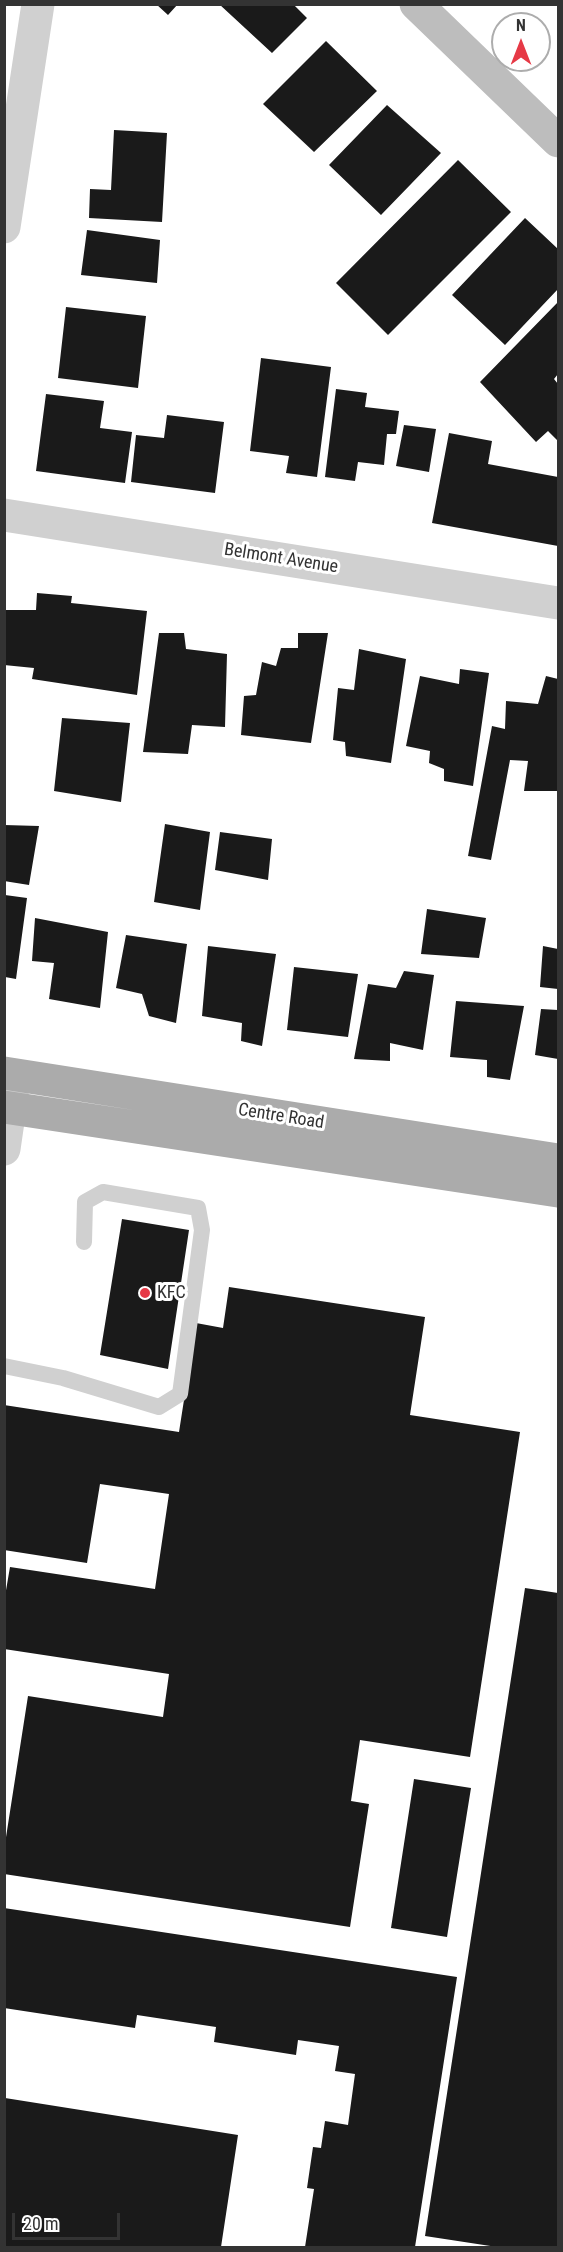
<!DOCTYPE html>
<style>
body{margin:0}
#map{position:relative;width:563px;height:2252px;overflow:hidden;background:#fff;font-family:"Roboto Condensed",sans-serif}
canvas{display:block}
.frame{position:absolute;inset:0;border:6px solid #333;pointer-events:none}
.north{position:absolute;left:491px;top:12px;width:60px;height:60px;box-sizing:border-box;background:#fff;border:2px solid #adadad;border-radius:50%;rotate:0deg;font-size:16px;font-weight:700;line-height:24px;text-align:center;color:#333}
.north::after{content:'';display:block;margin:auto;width:21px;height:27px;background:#e63946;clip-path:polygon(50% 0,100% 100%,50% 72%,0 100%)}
.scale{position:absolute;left:12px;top:2213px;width:108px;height:27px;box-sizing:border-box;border:3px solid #333;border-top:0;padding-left:8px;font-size:18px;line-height:21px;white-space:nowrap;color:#333;-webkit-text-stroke:4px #fff;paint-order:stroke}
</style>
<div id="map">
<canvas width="563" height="2252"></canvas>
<div class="frame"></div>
<div class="north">N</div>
<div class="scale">20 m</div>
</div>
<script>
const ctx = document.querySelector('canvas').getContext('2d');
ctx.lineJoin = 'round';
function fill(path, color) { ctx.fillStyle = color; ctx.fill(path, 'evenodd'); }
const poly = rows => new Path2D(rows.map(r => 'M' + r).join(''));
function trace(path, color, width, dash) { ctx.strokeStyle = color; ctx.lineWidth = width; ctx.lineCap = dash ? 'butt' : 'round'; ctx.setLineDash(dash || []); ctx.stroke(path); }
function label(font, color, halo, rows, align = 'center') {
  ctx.font = font + ' "Roboto Condensed",sans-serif'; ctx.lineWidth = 6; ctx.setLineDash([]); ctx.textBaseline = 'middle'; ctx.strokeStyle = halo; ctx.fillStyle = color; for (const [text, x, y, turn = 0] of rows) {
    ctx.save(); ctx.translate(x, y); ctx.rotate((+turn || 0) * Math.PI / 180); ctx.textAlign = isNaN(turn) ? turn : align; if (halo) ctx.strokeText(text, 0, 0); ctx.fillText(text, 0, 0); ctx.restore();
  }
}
fill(poly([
 [156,4,178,4,168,15],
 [219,4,293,4,307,18,272,53],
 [326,41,377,91,314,152,263,104],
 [387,105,441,153,381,215,329,165],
 [114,130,167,133,162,222,89,218,90,189,111,190],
 [458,160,511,212,388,335,336,283],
 [525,218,558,249,558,289,505,345,452,295],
 [87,230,160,240,157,283,81,275],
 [558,302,558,374,554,379,558,384,558,441,548,431,536,442,480,382],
 [66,307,146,316,138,388,58,378],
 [261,358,331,367,317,477,286,473,289,456,250,451],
 [336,389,367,393,365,407,399,411,396,434,387,434,384,465,358,462,355,481,325,477],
 [46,394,104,401,100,428,132,432,125,483,36,471],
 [167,415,224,422,215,493,131,482,136,435,164,438],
 [404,425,436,429,429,472,396,466],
 [449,433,492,441,488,464,558,477,558,546,432,523],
 [37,593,72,596,71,603,147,611,137,695,32,679,34,668,4,665,4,610,36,610],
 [159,633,184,633,186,649,227,654,225,727,192,725,188,754,143,752],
 [298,633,328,633,311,743,241,735,244,696,256,695,262,662,276,666,281,648,298,648],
 [359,649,406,659,391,763,346,756,345,742,333,740,338,688,354,690],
 [460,669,489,673,473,786,444,781,444,769,429,763,430,751,406,746,420,676,459,684],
 [546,676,558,679,558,791,524,791,528,761,510,760,491,860,468,856,492,726,505,729,506,701,538,704],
 [62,718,130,723,121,802,54,791],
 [165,824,210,832,200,910,154,902],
 [4,825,39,826,29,885,4,881],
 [220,832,272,839,268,880,215,870],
 [5,895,27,898,16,979,5,977],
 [427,909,486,918,479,958,421,954],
 [35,918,108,932,100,1008,49,999,54,963,32,961],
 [126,935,187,944,176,1023,149,1016,142,994,116,988],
 [208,946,276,954,262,1046,241,1041,242,1023,202,1016],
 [543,946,558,949,558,989,540,987],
 [294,967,358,974,348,1037,287,1030],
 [404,971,434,975,423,1050,390,1043,390,1061,354,1059,368,984,396,988],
 [456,1001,524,1006,510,1080,487,1077,487,1060,450,1057],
 [541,1009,558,1010,558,1059,535,1055],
 [122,1219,189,1230,168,1369,100,1355],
 [229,1287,425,1317,410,1415,520,1432,470,1757,360,1740,351,1801,369,1804,350,1927,4,1874,4,1850,28,1696,163,1717,169,1674,4,1649,4,1602,10,1567,155,1589,169,1494,100,1484,87,1563,4,1550,4,1405,179,1432,196,1323,223,1328],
 [525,1588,558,1593,558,2247,497,2247,425,2236],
 [414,1779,471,1788,447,1937,391,1928],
 [4,1908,457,1977,415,2247,305,2247,314,2189,307,2188,313,2147,321,2148,325,2121,348,2125,355,2074,335,2071,339,2046,298,2040,296,2055,214,2042,216,2027,137,2015,135,2028,4,2008],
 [5,2098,238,2135,221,2247,5,2247]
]), '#1a1a1a');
trace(poly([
 [4,1366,63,1378,159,1407,180,1394,202,1230,198,1208,103,1192,85,1202,84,1242]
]), '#d0d0d0', 16);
trace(poly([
 [4,227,38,4],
 [4,515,558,603],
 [4,1149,14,1080]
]), '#d0d0d0', 33);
trace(poly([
 [416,4,558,141]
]), '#bdbdbd', 33);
trace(poly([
 [4,1073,558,1160],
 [4,1107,558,1191]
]), '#ababab', 33);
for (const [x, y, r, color] of [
 [145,1293,6,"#e63946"]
]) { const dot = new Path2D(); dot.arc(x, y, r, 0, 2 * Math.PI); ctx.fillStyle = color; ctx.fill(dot); trace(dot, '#fff', 2); }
label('18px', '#333', '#fff', [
 ["Belmont Avenue",281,559,9],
 ["Centre Road",281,1117,9]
]);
label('18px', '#333', '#fff', [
 ["KFC",157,1293]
], 'left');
</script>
